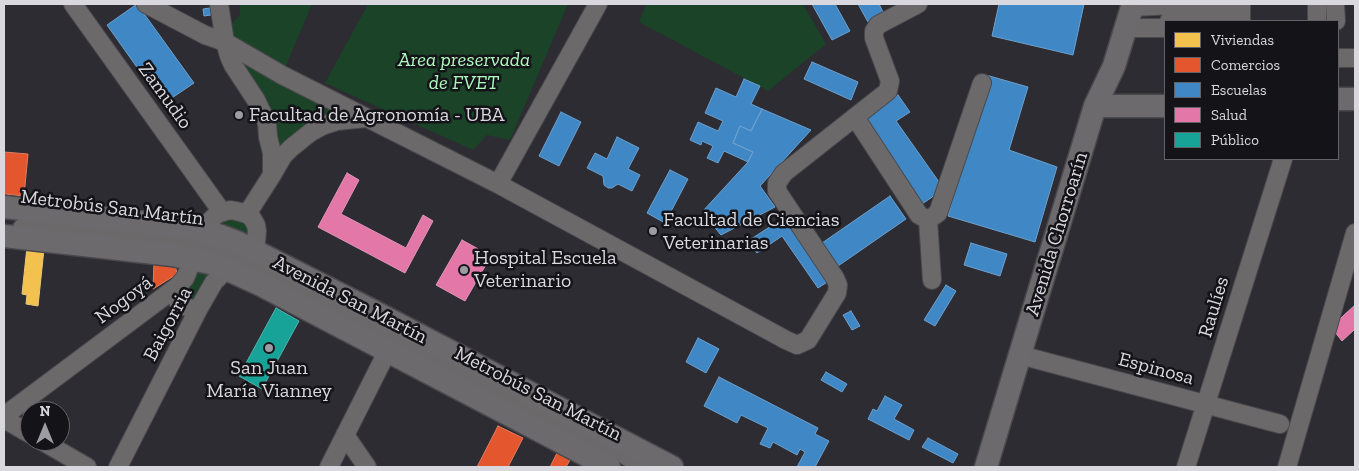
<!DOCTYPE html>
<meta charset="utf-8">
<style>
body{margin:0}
#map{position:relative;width:1359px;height:471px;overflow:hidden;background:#2d2c32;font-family:"Zilla Slab",serif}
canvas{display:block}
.frame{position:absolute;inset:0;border:5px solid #d9d8df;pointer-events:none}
.legend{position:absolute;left:1164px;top:20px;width:175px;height:140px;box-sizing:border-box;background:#141318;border:1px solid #636268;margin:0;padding:6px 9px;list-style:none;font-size:15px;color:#d9d8df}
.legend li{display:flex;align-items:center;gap:10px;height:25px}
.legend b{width:25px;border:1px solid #636268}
.north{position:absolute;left:20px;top:401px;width:50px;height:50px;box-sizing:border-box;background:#141318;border:1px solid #636268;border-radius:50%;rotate:0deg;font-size:14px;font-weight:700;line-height:20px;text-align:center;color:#d9d8df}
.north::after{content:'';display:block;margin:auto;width:18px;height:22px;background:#9d9ca2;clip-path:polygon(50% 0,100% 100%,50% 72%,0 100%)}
</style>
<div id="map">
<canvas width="1359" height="471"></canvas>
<div class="frame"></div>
<ul class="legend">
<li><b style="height:14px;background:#f2c14e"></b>Viviendas</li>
<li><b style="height:14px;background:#e4572e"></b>Comercios</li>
<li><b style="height:14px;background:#3f88c5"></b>Escuelas</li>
<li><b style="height:14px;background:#e377a8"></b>Salud</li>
<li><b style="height:14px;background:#17a398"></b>Público</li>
</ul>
<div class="north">N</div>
</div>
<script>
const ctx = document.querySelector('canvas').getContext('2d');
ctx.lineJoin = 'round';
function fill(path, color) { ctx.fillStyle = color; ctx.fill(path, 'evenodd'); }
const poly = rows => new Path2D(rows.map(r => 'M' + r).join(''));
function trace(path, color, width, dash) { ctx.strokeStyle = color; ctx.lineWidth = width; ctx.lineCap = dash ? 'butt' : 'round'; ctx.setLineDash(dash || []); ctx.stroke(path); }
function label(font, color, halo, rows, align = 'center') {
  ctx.font = font + ' "Zilla Slab",serif'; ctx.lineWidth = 5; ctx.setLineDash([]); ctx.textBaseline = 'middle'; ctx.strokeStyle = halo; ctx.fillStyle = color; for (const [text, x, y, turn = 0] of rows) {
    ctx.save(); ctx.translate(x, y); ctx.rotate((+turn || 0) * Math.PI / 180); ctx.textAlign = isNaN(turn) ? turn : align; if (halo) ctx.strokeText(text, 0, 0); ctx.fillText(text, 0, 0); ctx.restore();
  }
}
fill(poly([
 [240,4,312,4,282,75,367,118,280,150,224,32,240,15],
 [368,4,568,4,510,140,487,135,473,150,325,83],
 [646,4,803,4,826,44,768,91,639,22],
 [230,217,245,221,249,230,249,239,216,225],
 [197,268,212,273,194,304,181,295]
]), '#1b4328');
const homes = poly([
 [27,247,44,249,38,306,26,304,27,295,22,294,27,247]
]);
fill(homes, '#f2c14e');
trace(homes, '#eac87a', 1);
const shops = poly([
 [4,152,28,154,24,196,4,194,4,152],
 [154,263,175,264,177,274,153,289,154,263],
 [498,426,523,438,508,467,477,467,498,426],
 [557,453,570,460,566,467,550,467,557,453]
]);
fill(shops, '#e4572e');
trace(shops, '#e17e63', 1);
const schools = poly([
 [137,4,194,83,163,104,107,25,137,4],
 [812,4,835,4,850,31,832,40,812,4],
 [858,4,879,4,884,14,868,22,858,4],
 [999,4,1084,4,1073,55,992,36,999,4],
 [210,8,211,15,204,16,203,9,210,8],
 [812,62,858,82,851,100,804,79,812,62],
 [986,75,1028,87,1009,150,1057,167,1035,242,948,216,986,75],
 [744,79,760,86,751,104,762,109,751,131,740,126,733,143,753,152,748,162,724,151,718,163,707,158,713,146,702,141,701,145,690,140,698,122,718,131,723,121,705,113,716,88,736,97,744,79],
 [898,95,910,112,896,121,944,189,922,204,863,119,898,95],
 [762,109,811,130,760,186,775,207,721,235,702,212,748,162,753,152,733,143,740,126,751,131,762,109],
 [561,112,581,122,559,166,539,156,561,112],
 [617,137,639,148,628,169,640,175,632,191,618,184,612,188,608,188,604,185,603,176,587,168,595,153,607,159,617,137],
 [670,170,688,179,665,223,647,213,670,170],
 [890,196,906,219,838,266,822,243,890,196],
 [785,217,829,281,818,288,782,236,757,253,748,241,785,217],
 [971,243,1007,254,1000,276,964,265,971,243],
 [946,285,956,291,935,326,924,320,946,285],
 [851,311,860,326,852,330,843,315,851,311],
 [698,338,719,349,706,373,686,362,698,338],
 [826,372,847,384,842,392,821,380,826,372],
 [719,377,818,428,815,434,829,441,815,467,797,467,805,452,800,449,797,455,773,442,770,448,760,444,768,428,741,415,737,423,704,406,719,377],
 [885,396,902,405,894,419,914,430,909,440,868,419,873,409,877,411,885,396],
 [928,438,958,454,953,463,922,447,928,438]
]);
fill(schools, '#3f88c5');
trace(schools, '#6da0cd', 1);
const health = poly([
 [347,173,359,180,341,214,406,248,423,215,433,221,405,273,318,227,347,173],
 [462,240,491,256,465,301,436,285,462,240],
 [1355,305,1355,329,1342,341,1331,327,1355,305]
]);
fill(health, '#e377a8');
trace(health, '#e094b8', 1);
const public = poly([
 [276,308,299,321,262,389,239,376,276,308]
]);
fill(public, '#17a398');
trace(public, '#51b3ad', 1);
const minor = poly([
 [73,4,222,212],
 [146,4,205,35,225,42,282,75,498,184,786,340,797,345,808,340,837,293,838,285,835,278,777,191,777,183,784,173,888,91,890,81,874,38,874,31,878,25,918,4],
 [219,4,225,42,229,56,233,65,256,100,267,123,268,137,272,153,272,175,247,214],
 [1241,4,1241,21],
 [1317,4,1317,21],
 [1335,4,1336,21],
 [1132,7,1198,4],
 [1169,21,1172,18,1179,15,1231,13],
 [1126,28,1165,28],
 [1338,58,1355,58],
 [855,117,919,215,928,220,938,213,982,83],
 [272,175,283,156,291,148,311,132,322,126,337,121,366,118],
 [498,184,598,4],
 [928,220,932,280],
 [22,228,84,231,182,242,207,249,234,261],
 [224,248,400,340,463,370],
 [173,290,178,301,182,305,192,309,199,308],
 [1020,355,1280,424],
 [459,377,509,400,612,455],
 [4,416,178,286,185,278,209,222,217,214,230,210,236,211,247,214,252,218,256,225,257,231,256,242,252,250,235,261,214,282,199,308,118,467],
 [4,419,30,434],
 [345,435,367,467],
 [42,441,87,467],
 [604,442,644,467],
 [329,467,387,352],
 [1186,467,1283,159],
 [1287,467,1355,233]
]);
const major = poly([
 [1338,99,1355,99],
 [1095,106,1165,106],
 [4,207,191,228,221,236,237,242,371,310,672,467],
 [4,236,172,255,215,264,261,285,609,467],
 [986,467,1095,106,1114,66,1133,4]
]);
trace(minor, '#49484d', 20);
trace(major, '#49484d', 25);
trace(minor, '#6b696a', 18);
trace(major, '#6d6a6d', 22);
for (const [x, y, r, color] of [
 [239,115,5,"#9d9ca2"],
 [653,231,5,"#9d9ca2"],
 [464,270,5,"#9d9ca2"],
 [269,348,5,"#9d9ca2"]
]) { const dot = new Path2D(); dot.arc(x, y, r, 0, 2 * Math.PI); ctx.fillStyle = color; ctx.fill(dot); trace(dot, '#141318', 2); }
label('italic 20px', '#adf9bd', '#141318', [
 ["Area preservada",464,60],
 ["de FVET",464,83]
]);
label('20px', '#d9d8df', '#141318', [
 ["Zamudio",165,96,54],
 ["Metrobús San Martín",112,208,7],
 ["Avenida Chorroarín",1057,234,-73],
 ["Nogoyá",124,300,-37],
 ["Avenida San Martín",350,300,27],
 ["Raulíes",1214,307,-73],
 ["Baigorria",168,324,-62],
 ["Espinosa",1156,369,15],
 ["Metrobús San Martín",538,394,27]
]);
label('20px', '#d9d8df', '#141318', [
 ["Facultad de Agronomía - UBA",249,115],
 ["Facultad de Ciencias",663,220],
 ["Veterinarias",663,243],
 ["Hospital Escuela",474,258],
 ["Veterinario",474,281],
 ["San Juan",269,368,"center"],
 ["María Vianney",269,391,"center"]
], 'left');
</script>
